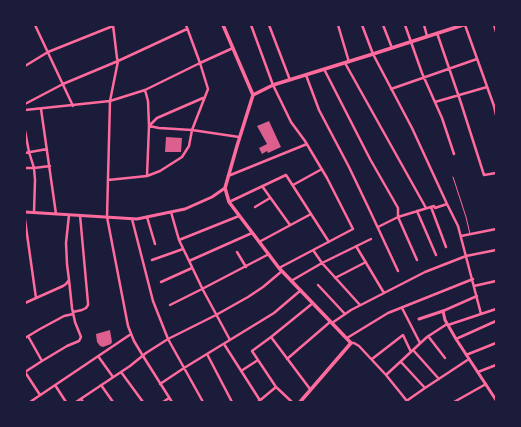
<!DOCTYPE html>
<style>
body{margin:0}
#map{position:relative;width:521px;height:427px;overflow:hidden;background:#1b1b3a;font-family:Cabin,sans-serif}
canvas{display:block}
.frame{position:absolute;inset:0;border:26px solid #1b1b3a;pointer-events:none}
</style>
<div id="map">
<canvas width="521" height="427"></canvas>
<div class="frame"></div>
</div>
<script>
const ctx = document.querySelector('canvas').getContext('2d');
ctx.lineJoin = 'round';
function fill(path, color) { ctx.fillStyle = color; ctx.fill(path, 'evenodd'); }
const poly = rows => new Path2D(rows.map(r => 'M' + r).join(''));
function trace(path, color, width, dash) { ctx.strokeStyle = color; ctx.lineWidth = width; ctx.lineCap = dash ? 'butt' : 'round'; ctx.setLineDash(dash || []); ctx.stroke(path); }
fill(poly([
 [269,121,281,147,268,153,267,151,262,154,259,148,267,144,257,126],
 [166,137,182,138,181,152,165,152],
 [110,330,112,342,111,344,103,347,100,346,97,342,96,334]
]), '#dd5f8e');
trace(poly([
 [453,177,466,217,470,234]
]), '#ff6b9d', 1);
trace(poly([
 [35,25,73,106],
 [113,25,117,58,118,61,110,101,107,217,128,326,134,341,143,356,172,402],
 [251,25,273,85,291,122,305,141,327,178,353,229,279,268],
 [269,25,290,80],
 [338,25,349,62],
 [362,25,373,54,412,128,447,204,458,226,481,314],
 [383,25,392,48],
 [405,25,422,73,442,118,454,154],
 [424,25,427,36],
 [465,25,494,106,496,115],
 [494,25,496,32],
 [437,33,461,103,484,175,496,173],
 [345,63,426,208],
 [25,66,48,52,113,26],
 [324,69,370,159,398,208,398,217,417,260],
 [306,75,319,110,349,167,370,211,398,271],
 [391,89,477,59],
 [145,90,148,101,149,126,147,176],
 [435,102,487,87],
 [25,104,63,84,118,61,187,29],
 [41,109,56,214],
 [25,110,110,101,145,90,200,63,233,48],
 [149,126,159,128,192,130,239,137],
 [149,126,157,118,203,98],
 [25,131,29,152,34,168,35,180,34,212],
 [25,153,47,149],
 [25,168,34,168,50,166],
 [228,176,307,144],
 [108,180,147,176,160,171,182,157,189,146,192,130,208,89,200,63,186,25],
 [293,185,322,169],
 [262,186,290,225],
 [229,202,286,175,329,242],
 [255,207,270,198],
 [431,207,446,247],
 [417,211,436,255],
 [171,212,179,240,203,290,230,340],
 [147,217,155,244],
 [132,219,153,301,168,339,203,402],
 [25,220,36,298],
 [378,227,398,217,434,206,435,208,447,204],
 [461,236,496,229],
 [179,240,239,216],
 [259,242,311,214],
 [356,246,384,293],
 [313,250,322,263,360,305],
 [237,252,246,267],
 [152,260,183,249],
 [189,261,252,233],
 [335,278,366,262],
 [291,281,322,263,371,239],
 [161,282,192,268],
 [318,285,345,314],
 [474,286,496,281],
 [25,303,63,286,66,284,69,280,67,264,66,243,69,215],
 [170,305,202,289,269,254],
 [402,308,420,343],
 [443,311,477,296],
 [73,312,82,310,86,308,88,305,88,303,80,215],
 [332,323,351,310,425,272,466,256,496,250],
 [448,325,496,309],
 [28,336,42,361],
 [428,336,445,358],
 [271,337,310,389],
 [25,338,40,329,64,316,73,314],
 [347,338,388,313,473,279],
 [456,339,496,321],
 [351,343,354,343,359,346,386,375,407,401],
 [224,344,261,402],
 [413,350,439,379],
 [207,354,232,402],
 [466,355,496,343],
 [98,356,113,377],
 [287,359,330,322],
 [372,359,403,335,411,352],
 [401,362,425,388],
 [241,371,258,360],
 [25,372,42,361,67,346,79,341,81,337,75,322,72,308,69,280],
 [25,372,40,395],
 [121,372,143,402],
 [478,372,496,365],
 [386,375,427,337,447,324],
 [160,384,184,368,274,313,301,290],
 [55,385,66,402],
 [101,385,113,402],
 [81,399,83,402],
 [30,402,131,334],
 [76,402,130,366,146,353,168,339,216,315,248,297,263,287,282,271],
 [163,402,169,398],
 [258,402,276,387],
 [292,402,276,387,252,351,271,337,313,303],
 [405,402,425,388,469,359],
 [454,402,486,384]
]), '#ff6b9d', 2.5);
trace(poly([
 [25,212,137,219,185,209,212,197,225,188],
 [419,319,443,311,445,320,456,339,496,400]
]), '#ff6b9d', 3);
trace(poly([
 [223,25,253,95],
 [300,402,351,343,279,268,229,202,225,188,237,146,253,95,273,85,373,54,463,25]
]), '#ff6b9d', 3.5);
</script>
